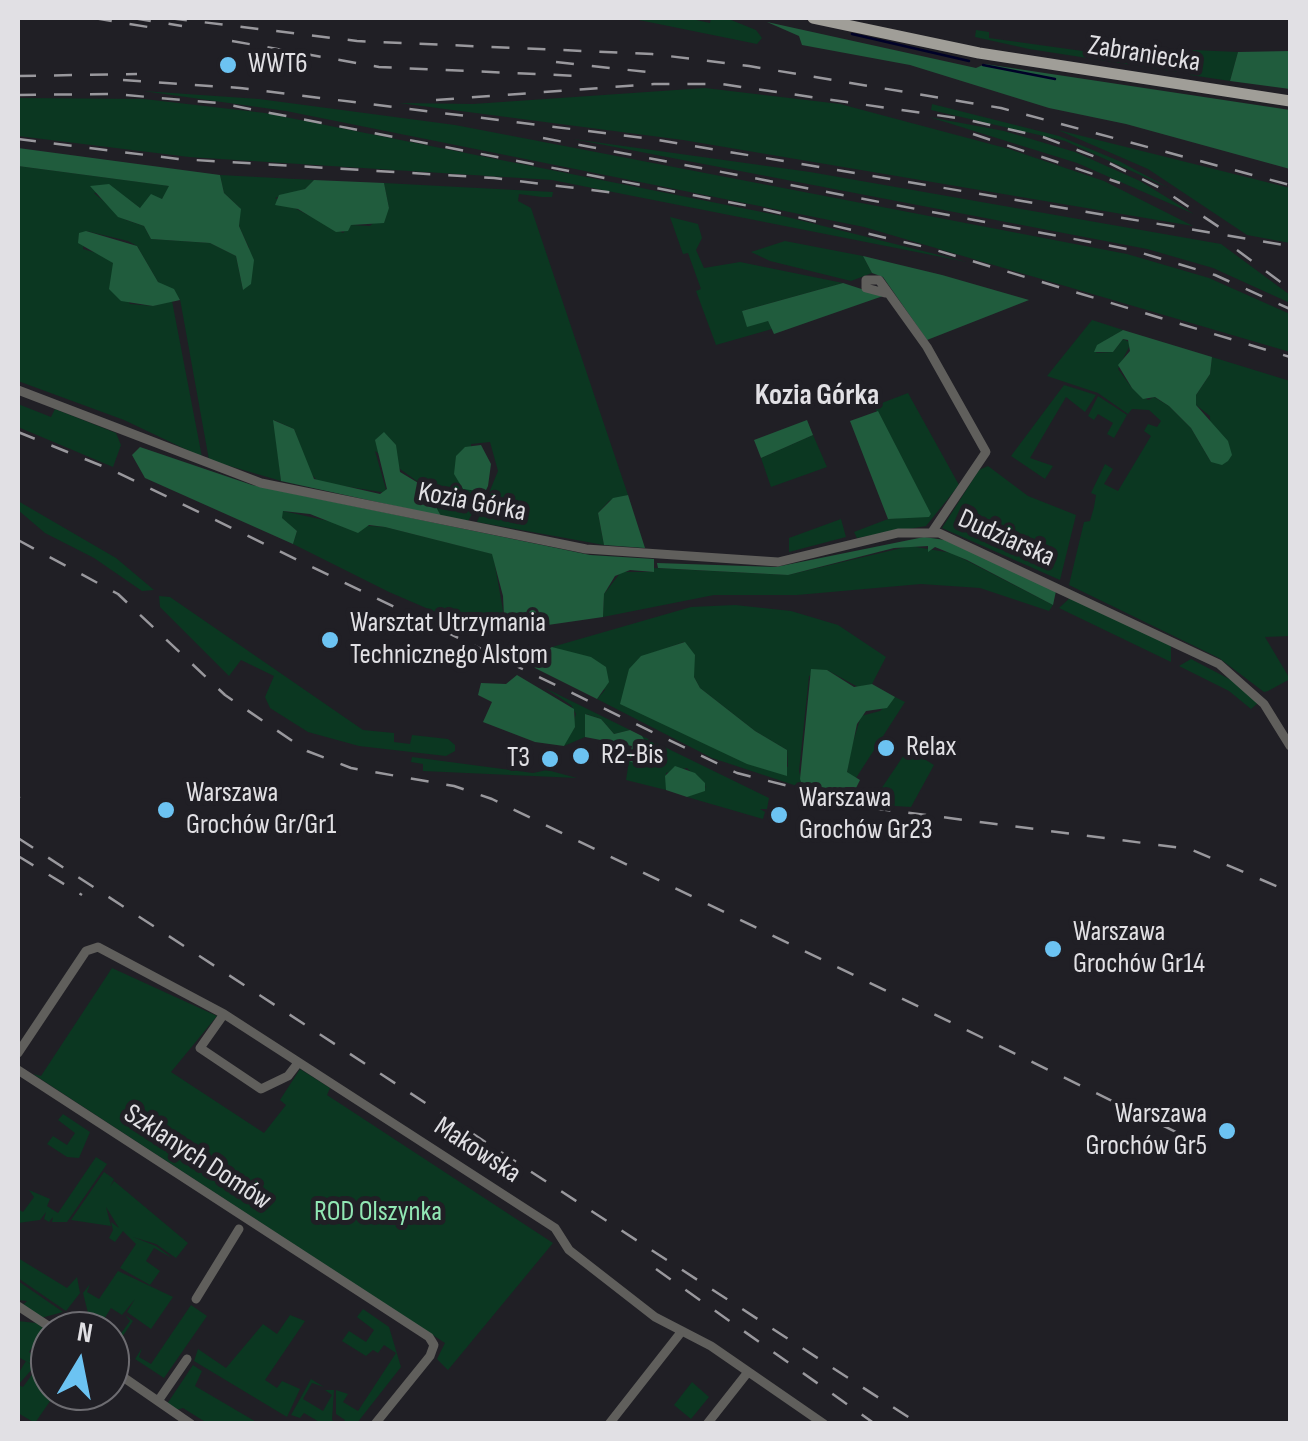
<!DOCTYPE html>
<meta charset="utf-8">
<style>
body{margin:0}
#map{position:relative;width:1308px;height:1441px;overflow:hidden;background:#201f25;font-family:"Sofia Sans Condensed",sans-serif}
canvas{display:block}
.frame{position:absolute;inset:0;border:20px solid #e1e0e4;pointer-events:none}
.north{position:absolute;left:30px;top:1311px;width:100px;height:100px;box-sizing:border-box;background:#201f25;border:2px solid #6d6c71;border-radius:50%;rotate:10deg;font-size:28px;font-weight:700;line-height:40px;text-align:center;color:#e1e0e4}
.north::after{content:'';display:block;margin:auto;width:35px;height:45px;background:#6cc3f2;clip-path:polygon(50% 0,100% 100%,50% 72%,0 100%)}
</style>
<div id="map">
<canvas width="1308" height="1441"></canvas>
<div class="frame"></div>
<div class="north">N</div>
</div>
<script>
const ctx = document.querySelector('canvas').getContext('2d');
ctx.lineJoin = 'round';
function fill(path, color) { ctx.fillStyle = color; ctx.fill(path, 'evenodd'); }
const poly = rows => new Path2D(rows.map(r => 'M' + r).join(''));
function trace(path, color, width, dash) { ctx.strokeStyle = color; ctx.lineWidth = width; ctx.lineCap = dash ? 'butt' : 'round'; ctx.setLineDash(dash || []); ctx.stroke(path); }
function label(font, color, halo, rows, align = 'center') {
  ctx.font = font + ' "Sofia Sans Condensed",sans-serif'; ctx.lineWidth = 10; ctx.setLineDash([]); ctx.textBaseline = 'middle'; ctx.strokeStyle = halo; ctx.fillStyle = color; for (const [text, x, y, turn = 0] of rows) {
    ctx.save(); ctx.translate(x, y); ctx.rotate((+turn || 0) * Math.PI / 180); ctx.textAlign = isNaN(turn) ? turn : align; if (halo) ctx.strokeText(text, 0, 0); ctx.fillText(text, 0, 0); ctx.restore();
  }
}
fill(poly([
 [629,18,687,18,710,23,711,18,726,18,756,30,762,38,757,44],
 [976,30,989,32,989,38,1169,63,1178,72,1029,49,975,37],
 [1193,50,1238,52,1230,81,1190,75],
 [705,88,840,104,1009,149,1104,181,1193,226,683,140,399,103,473,104],
 [143,91,259,99,455,125,1127,254,1209,278,1290,314,1290,352,864,227,286,111],
 [18,98,144,99,265,113,787,217,967,262,552,180,189,157,18,136],
 [932,104,1059,136,1119,161,1169,188,1065,141,931,110],
 [929,117,1004,131,1075,152,1140,181,1194,214,1077,163],
 [1058,130,1290,188,1290,243,1247,235,1148,169],
 [573,139,810,172,1221,244,1290,295,1290,303,1213,268,1147,249],
 [18,166,170,186,162,199,140,208,116,190,94,193,126,220,144,226,151,239,210,243,236,256,243,290,249,248,239,226,240,208,224,193,220,175,314,180,305,189,275,198,343,233,351,225,370,226,389,208,384,183,553,192,552,197,542,197,519,194,518,201,531,208,628,495,609,501,598,513,604,545,477,522,498,471,490,442,471,444,473,492,485,492,468,521,441,516,425,487,375,451,387,493,319,482,310,473,294,429,274,420,281,481,209,460,180,299,158,282,137,246,128,241,86,231,83,249,107,256,113,263,113,277,130,304,153,306,172,301,202,457,124,420,18,381],
 [670,217,698,224,702,238,696,250,704,268,740,262,843,283,742,311,768,321,772,329,716,345,696,291,701,289,688,253,683,254],
 [785,241,863,256,872,273,851,281,770,261,751,252],
 [1092,320,1123,330,1106,340,1096,353,1113,352,1123,339,1131,343,1118,369,1132,388,1148,400,1154,397,1169,406,1191,428,1211,462,1210,416,1196,405,1196,395,1210,374,1212,357,1290,381,1290,636,1265,637,1290,679,1268,691,1264,692,1219,658,1069,585,1084,522,1090,521,1094,507,1096,495,1091,493,1105,464,1113,469,1104,484,1118,491,1151,436,1144,431,1148,424,1157,427,1161,421,1149,410,1132,409,1128,414,1098,393,1047,376],
 [1064,385,1096,395,1085,412,1066,397,1030,458,1053,466,1045,479,1011,456],
 [908,393,959,485,926,526,857,538,854,532,888,519,931,515,874,406],
 [1098,396,1127,415,1114,438,1107,434,1113,423,1098,414,1094,420,1088,416],
 [18,404,51,417,55,409,116,433,121,445,113,467,18,427],
 [813,435,827,467,771,487,761,458],
 [988,466,1028,496,1076,515,1060,580,942,528,979,470],
 [18,501,116,558,154,590,142,591,94,558,45,533,18,510],
 [283,511,342,524,385,527,493,554,504,616,497,626,447,617,389,592,293,544,297,531,281,518],
 [841,519,846,537,789,552,789,538],
 [910,546,952,553,1053,605,1049,611,980,588,921,584,797,595,714,595,603,617,604,594,621,572,653,572,654,568,788,575],
 [159,596,170,597,363,730,394,733,394,742,410,744,412,735,448,739,455,745,455,751,446,756,359,746,308,732,270,708,265,697,274,676,241,660,229,676,160,607],
 [1071,597,1171,646,1171,662,1059,608],
 [735,605,791,611,838,625,886,657,872,684,858,687,827,670,809,676,799,771,803,788,712,758,597,699,605,690,565,651,552,647,691,607],
 [684,642,694,655,694,677,700,688,755,731,787,750,788,767,629,670,641,657],
 [1191,659,1233,681,1258,703,1251,709,1229,691,1179,666],
 [545,688,630,730,614,734,601,719,586,714,585,737,564,746,576,714,571,705],
 [895,697,905,702,856,778,851,777,847,772,851,748,861,716,880,711],
 [642,736,769,798,767,809,760,809,765,812,763,819,687,797,706,787,687,768,666,773,666,790,626,780,629,761,640,765,656,759,642,744],
 [908,749,934,765,911,807,878,805,877,795],
 [412,757,533,773,547,770,577,778,423,771,423,764,411,762],
 [112,968,217,1016,171,1072,264,1133,286,1105,280,1100,300,1069,330,1088,327,1095,553,1243,448,1370,437,1359,445,1343,33,1074,41,1076],
 [63,1114,90,1132,79,1158,67,1157,47,1144,53,1136,67,1145,75,1133,58,1120],
 [96,1157,107,1164,67,1222,52,1222,53,1217,49,1222,44,1219,46,1212,40,1220,18,1223,18,1209,23,1212,34,1197,29,1190,50,1199,47,1206,58,1213],
 [104,1172,114,1179,110,1187,114,1181,188,1243,176,1258,156,1244,133,1237,156,1246,172,1258,154,1248,146,1261,160,1271,150,1285,120,1268,136,1244,123,1231,115,1242,109,1238,113,1230,111,1222,119,1228,106,1207,111,1226,71,1220],
 [18,1258,67,1288,77,1277,80,1293,66,1311,18,1278],
 [118,1271,173,1297,151,1329,127,1312,135,1299,122,1315,111,1308,101,1324,119,1336,130,1321,125,1315,133,1321,116,1346,110,1342,110,1331,92,1329,83,1293,90,1284,87,1292,99,1299],
 [18,1281,63,1312,41,1318,22,1306,27,1301,18,1300],
 [191,1305,207,1316,164,1378,135,1359,142,1348,139,1357,151,1364],
 [363,1309,389,1327,401,1367,357,1423,343,1423,345,1420,336,1414,336,1390,348,1394,343,1402,358,1411,396,1353,384,1345,378,1353,373,1350,366,1356,342,1341,349,1331,366,1342,374,1330,357,1317],
 [290,1315,305,1321,265,1380,277,1388,282,1381,300,1389,287,1417,194,1361,198,1349,226,1368,263,1324,277,1334],
 [18,1321,36,1323,50,1332,50,1343,40,1337,29,1352,40,1359,35,1366,18,1357],
 [26,1361,34,1367,18,1385,23,1387,39,1365,50,1372,50,1391,57,1391,35,1423,18,1413,18,1374],
 [193,1365,202,1371,195,1386,258,1423,207,1423,183,1408,176,1410,167,1404],
 [311,1379,324,1387,312,1383,303,1399,323,1411,332,1395,325,1390,334,1390,332,1420,336,1423,321,1423,304,1413,300,1418,291,1415],
 [692,1382,709,1397,691,1419,674,1405]
]), '#0b3721');
fill(poly([
 [767,22,976,68,985,64,1290,110,1290,169,1126,124,1049,108,910,65,802,45,799,36],
 [1290,51,1290,89,1230,81,1238,52],
 [18,148,220,175,224,193,241,209,239,226,254,260,251,284,243,290,236,256,210,243,151,239,144,226,118,217,90,186,109,184,140,208,151,194,162,199,169,186,18,166],
 [314,180,384,183,389,208,384,223,351,225,348,231,336,232,298,209,275,205,279,195,305,189],
 [86,231,137,246,158,282,174,289,180,300,153,306,121,301,109,289,113,263,78,243,79,233],
 [863,256,942,275,1029,300,927,340,883,277,872,273],
 [843,283,883,296,774,334,768,321,747,327,742,311],
 [1123,330,1212,357,1210,374,1196,395,1196,405,1228,441,1232,455,1228,461,1222,465,1211,462,1191,428,1169,406,1155,397,1143,399,1132,388,1118,365,1130,351,1128,340,1123,339,1113,352,1094,352,1097,345],
 [878,411,931,514,929,517,888,519,850,421],
 [273,420,294,429,314,479,380,494,387,489,375,440,384,432,396,445,400,472,425,487,441,516,281,481],
 [807,420,813,435,761,458,754,440],
 [481,445,491,464,488,486,485,492,463,489,454,474,456,456,465,447],
 [140,447,252,485,590,555,654,559,654,572,630,570,615,576,604,594,603,617,534,627,497,626,504,616,503,596,492,554,385,527,369,525,358,533,310,514,283,511,282,518,297,531,293,544,145,478,132,455],
 [628,495,645,548,604,545,598,513,613,498],
 [924,537,945,540,1056,591,1053,605,967,560,935,547,928,552,928,546,894,548,788,575,658,568,657,563,776,567],
 [685,642,695,655,694,677,700,688,755,731,787,750,787,776,747,764,620,704,629,669,641,656],
 [552,647,591,657,606,667,609,682,597,699,531,666,535,656],
 [811,669,827,670,854,687,872,684,895,697,887,708,866,711,857,724,847,772,860,780,850,800,803,788,800,779],
 [517,675,574,709,575,727,564,746,535,742,483,722,492,702,478,695,481,683,506,684],
 [585,714,601,719,614,734,630,730,642,736,657,763,636,764,629,761,632,746,585,737],
 [675,766,695,773,705,783,705,791,687,797,666,790,665,776]
]), '#205c3d');
trace(poly([
 [852,34,969,61],
 [983,65,1055,79]
]), '#000228', 2.5);
trace(poly([
 [885,293,866,288,866,280,879,280,927,347,986,452,932,532],
 [18,390,261,483,586,549,778,562,898,533,939,533,1219,664,1264,704,1290,746],
 [224,1014,200,1048,261,1089,288,1076,298,1063],
 [18,1053,86,951,98,947,224,1014,555,1228,569,1250,655,1317,711,1346,824,1424],
 [18,1070,429,1337,434,1345,430,1356,375,1424],
 [196,1299,239,1229],
 [18,1306,56,1331],
 [110,1368,191,1424],
 [158,1401,187,1359],
 [609,1424,682,1331],
 [707,1424,748,1372]
]), '#605f5c', 9);
trace(poly([
 [813,18,979,53,1290,101]
]), '#a09e98', 11);
trace(poly([
 [94,18,148,27],
 [133,18,182,26],
 [169,18,357,41,652,54,749,66,1001,108,1290,185],
 [232,41,379,67,579,76],
 [556,62,656,73],
 [18,76,137,74],
 [123,80,240,88,652,139,1290,246],
 [18,95,113,94,219,103,754,207,929,248,1290,357],
 [436,100,654,84,721,84,964,119,1043,137,1101,159,1162,189,1219,227],
 [973,134,1120,183],
 [543,138,1132,250,1215,275,1290,309],
 [18,139,178,159,494,178,615,193],
 [1237,250,1290,289],
 [18,432,112,470,737,773,879,809,1190,849,1290,892],
 [18,540,118,594,225,695,307,751,351,768,454,786,492,799,1213,1150],
 [18,797,20,798],
 [18,838,919,1424],
 [18,856,82,895],
 [656,1269,875,1424]
]), '#99989d', 2.5, [18, 18]);
for (const [x, y, r, color] of [
 [228,65,10,"#6cc3f2"],
 [330,640,10,"#6cc3f2"],
 [886,748,10,"#6cc3f2"],
 [581,756,10,"#6cc3f2"],
 [550,759,10,"#6cc3f2"],
 [166,810,10,"#6cc3f2"],
 [779,815,10,"#6cc3f2"],
 [1053,949,10,"#6cc3f2"],
 [1227,1131,10,"#6cc3f2"]
]) { const dot = new Path2D(); dot.arc(x, y, r, 0, 2 * Math.PI); ctx.fillStyle = color; ctx.fill(dot); trace(dot, '#201f25', 4); }
label('28px', '#e1e0e4', '#201f25', [
 ["Zabraniecka",1144,55,9],
 ["Kozia Górka",472,503,11],
 ["Dudziarska",1006,539,24],
 ["Makowska",477,1151,33],
 ["Szklanych Domów",197,1158,33]
]);
label('28px', '#e1e0e4', '#201f25', [
 ["WWT6",248,65],
 ["Warsztat Utrzymania",350,624],
 ["Technicznego Alstom",350,656],
 ["Relax",906,748],
 ["R2-Bis",601,756],
 ["T3",530,759,"right"],
 ["Warszawa",186,794],
 ["Grochów Gr/Gr1",186,826],
 ["Warszawa",799,799],
 ["Grochów Gr23",799,831],
 ["Warszawa",1073,933],
 ["Grochów Gr14",1073,965],
 ["Warszawa",1207,1115,"right"],
 ["Grochów Gr5",1207,1147,"right"]
], 'left');
label('28px', '#91e7b4', '#201f25', [
 ["ROD Olszynka",378,1213]
]);
label('bold 30px', '#e1e0e4', '#201f25', [
 ["Kozia Górka",817,396]
]);
</script>
